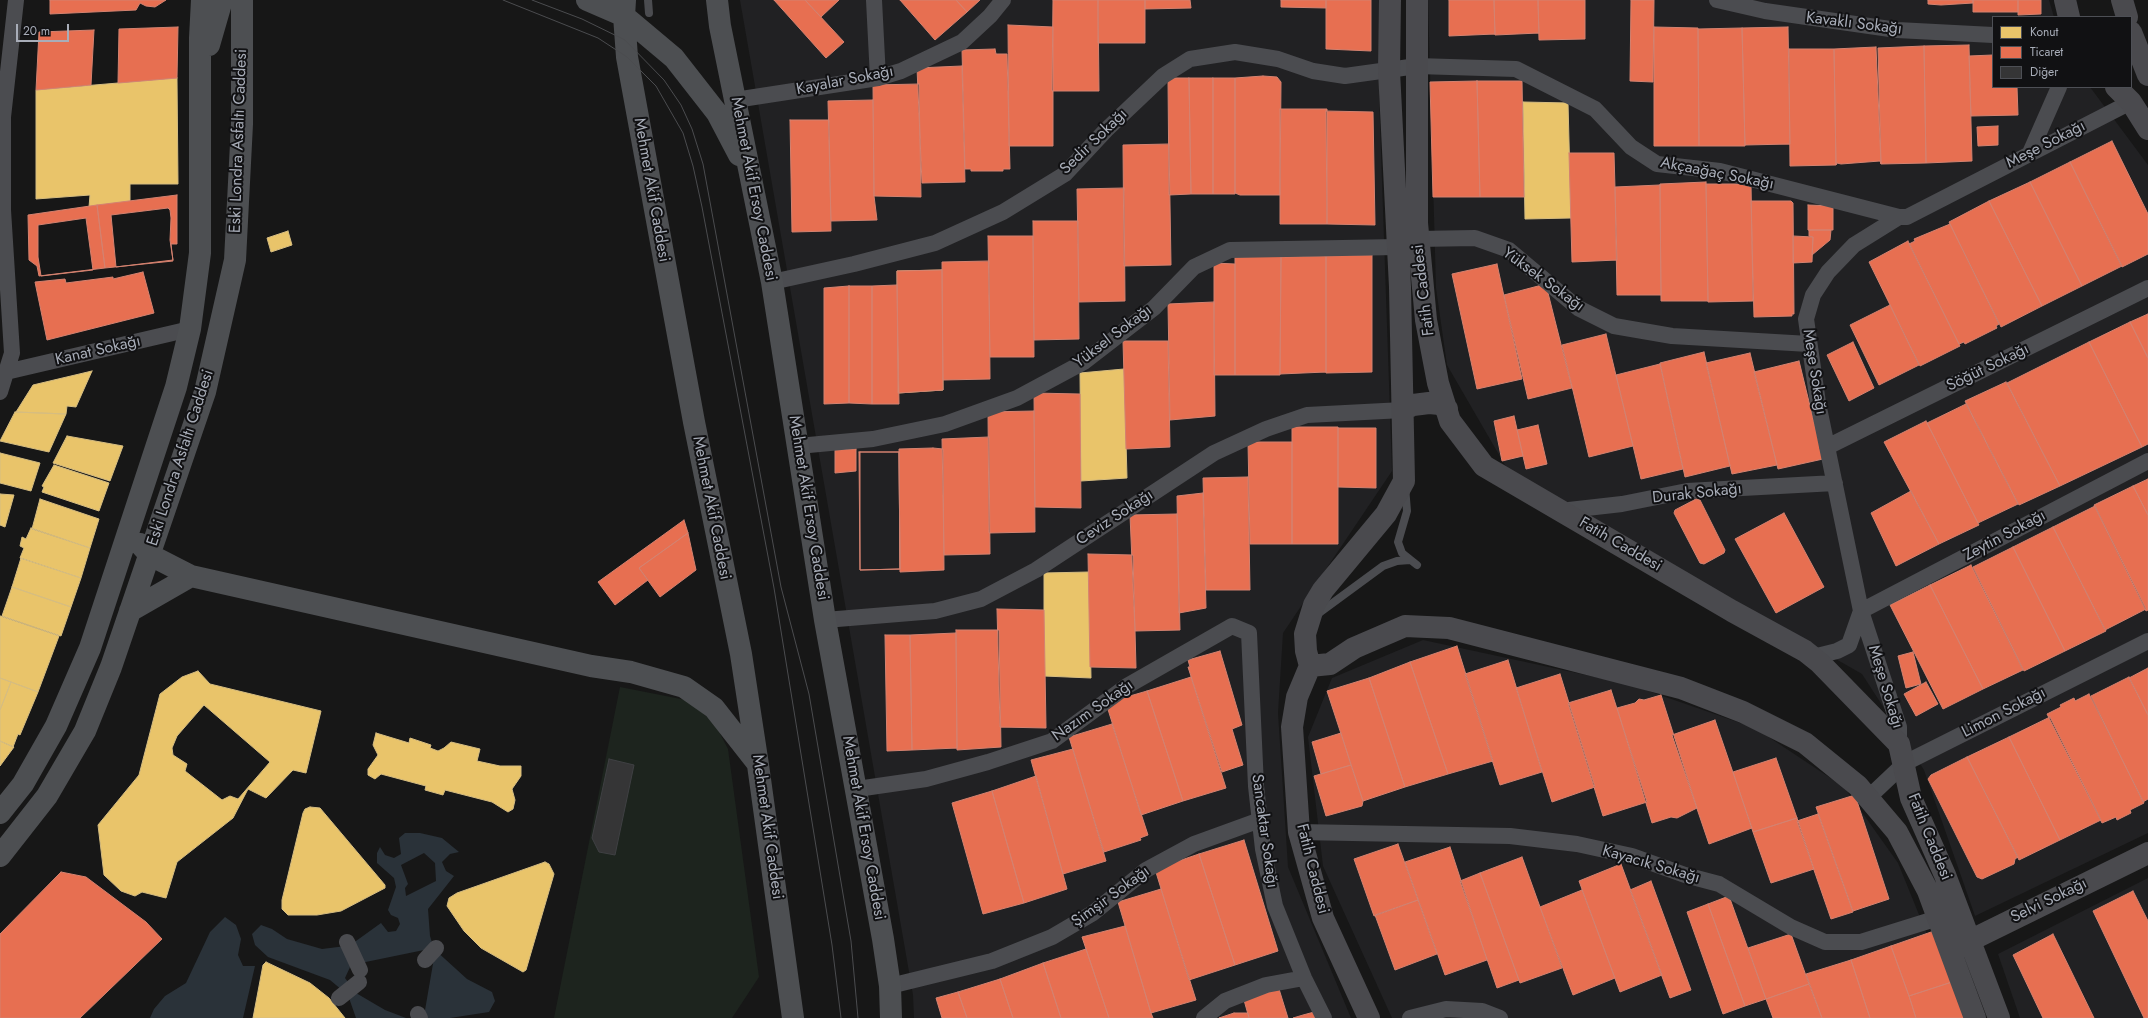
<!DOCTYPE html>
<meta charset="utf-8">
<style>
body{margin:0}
#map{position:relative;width:2148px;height:1018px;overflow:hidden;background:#171717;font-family:Jost,sans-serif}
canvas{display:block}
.legend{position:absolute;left:1992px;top:16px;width:140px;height:72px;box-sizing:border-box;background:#111113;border:1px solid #4d4f55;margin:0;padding:5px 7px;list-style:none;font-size:12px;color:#a8adb8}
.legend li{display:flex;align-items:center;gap:8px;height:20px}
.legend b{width:20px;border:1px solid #4d4f55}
.scale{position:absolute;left:16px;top:24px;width:53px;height:18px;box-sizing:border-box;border:2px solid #a8adb8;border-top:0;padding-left:5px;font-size:12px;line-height:14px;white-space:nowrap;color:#a8adb8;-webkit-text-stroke:3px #111113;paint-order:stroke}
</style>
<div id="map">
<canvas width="2148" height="1018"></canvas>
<ul class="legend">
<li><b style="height:11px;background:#e9c46a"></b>Konut</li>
<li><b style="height:11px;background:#e76f51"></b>Ticaret</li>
<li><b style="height:11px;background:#353536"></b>Diğer</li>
</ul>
<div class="scale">20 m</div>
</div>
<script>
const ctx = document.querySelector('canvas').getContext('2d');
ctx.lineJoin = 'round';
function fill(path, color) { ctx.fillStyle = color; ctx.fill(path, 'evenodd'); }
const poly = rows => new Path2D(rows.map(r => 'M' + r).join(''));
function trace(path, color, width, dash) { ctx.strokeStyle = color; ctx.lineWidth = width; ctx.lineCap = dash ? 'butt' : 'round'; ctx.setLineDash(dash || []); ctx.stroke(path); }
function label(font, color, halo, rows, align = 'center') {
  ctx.font = font + ' Jost,sans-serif'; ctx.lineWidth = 4; ctx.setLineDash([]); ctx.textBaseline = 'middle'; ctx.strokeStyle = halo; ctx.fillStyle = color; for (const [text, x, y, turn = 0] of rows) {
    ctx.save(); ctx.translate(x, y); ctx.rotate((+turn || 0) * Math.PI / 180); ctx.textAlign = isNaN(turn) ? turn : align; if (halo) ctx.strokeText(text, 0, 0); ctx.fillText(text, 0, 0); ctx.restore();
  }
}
fill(poly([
 [740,0,1380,0,1379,94,1392,471,1283,633,1278,713,1288,867,1351,1018,914,1018,913,995],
 [1428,0,2049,0,2054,17,1993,17,1993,87,2090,87,2148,165,2148,833,1975,916,1924,770,1862,674,1509,472,1447,365,1436,288],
 [1423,640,1628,684,1755,728,1844,787,1898,863,1961,1018,1392,1018,1323,866,1308,737,1332,678],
 [2148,878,2148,1018,2020,1018,1998,954]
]), '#212123');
fill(poly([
 [620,687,686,700,714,722,728,749,759,977,732,1018,554,1018]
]), '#1d241e');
fill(poly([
 [405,833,420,833,442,838,459,852,450,854,442,862,446,871,454,876,428,909,430,936,434,949,467,979,492,992,495,1001,489,1012,450,1018,419,1018,424,1016,434,958,424,950,351,965,345,978,356,993,385,1010,406,1018,356,1018,348,995,330,980,268,957,255,945,252,934,261,925,272,929,287,939,322,949,346,946,356,941,381,923,388,932,396,931,400,924,398,918,391,915,388,910,396,887,394,878,377,863,377,853,380,847,385,855,394,858,401,854,399,838],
 [424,853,435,863,436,881,406,896,405,888,408,884,401,865],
 [225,917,236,925,241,939,238,955,243,966,255,966,243,1018,150,1018,154,1009,165,996,186,983,210,932]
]), '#2a3239');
const homes = poly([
 [177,78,178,184,130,184,130,201,89,207,90,195,36,199,36,90,177,78],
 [1523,102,1568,103,1571,218,1525,219,1523,102],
 [288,231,292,245,271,252,267,238,288,231],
 [942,270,943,390,898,393,897,271,942,270],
 [1124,369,1127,478,1081,481,1080,373,1124,369],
 [92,371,76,407,67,406,66,414,16,412,33,385,92,371],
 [15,412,66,414,49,452,0,441,15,412],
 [67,436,123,446,110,481,53,463,67,436],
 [0,453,40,463,31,491,0,483,0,453],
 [54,465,109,483,99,511,42,492,44,487,42,486,54,465],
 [0,494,14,495,5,527,0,525,0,494],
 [40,499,99,519,90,548,32,529,40,499],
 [31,528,90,548,81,578,20,558,24,548,20,546,22,537,26,539,31,528],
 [21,558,81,578,71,607,12,587,21,558],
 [1089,572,1091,678,1044,676,1044,573,1089,572],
 [12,587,71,607,61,636,2,616,12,587],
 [0,616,59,636,38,692,0,678,0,616],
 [198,671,210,684,321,711,306,773,293,770,266,798,248,789,233,818,177,862,166,898,142,892,135,896,121,891,104,875,98,825,139,775,160,694,182,677,198,671],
 [0,678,11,682,0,710,0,678],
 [11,682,38,692,20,735,18,734,13,747,0,741,0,710,11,682],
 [204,705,270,762,238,799,230,796,222,800,185,771,187,764,173,755,172,748,177,736,204,705],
 [376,733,409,743,410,738,431,745,430,748,438,751,444,748,451,742,480,749,477,761,500,766,521,766,521,776,512,789,515,800,513,809,508,812,492,802,445,790,443,795,425,790,426,786,381,774,375,779,368,775,368,769,378,755,373,745,376,733],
 [0,741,14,747,0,766,0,741],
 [310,807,320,808,385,885,385,888,341,911,317,915,288,915,282,909,282,900,303,813,305,809,310,807],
 [545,862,549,864,554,874,526,970,523,972,481,948,464,931,447,906,449,898,457,893,545,862],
 [66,884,116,926,128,942,95,977,88,973,79,978,43,947,46,939,32,930,32,923,37,911,66,884],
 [266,962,310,983,329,998,345,1018,253,1018,263,965,266,962]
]);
fill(homes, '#e9c46a');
trace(homes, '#d6bd81', 1);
const shops = poly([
 [50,0,166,0,155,7,146,6,140,3,136,10,50,14,50,0],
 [774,0,805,0,844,42,826,58,774,0],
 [805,0,839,0,821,17,805,0],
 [900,0,956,0,967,12,935,40,900,0],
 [956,0,980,0,967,12,956,0],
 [1053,0,1098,0,1099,91,1052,91,1053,0],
 [1098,0,1145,0,1145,43,1098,43,1098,0],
 [1145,0,1190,0,1191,8,1145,9,1145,0],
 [1281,0,1326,0,1326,8,1281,7,1281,0],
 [1326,0,1371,0,1371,51,1326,49,1326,0],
 [1449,0,1494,0,1495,34,1449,36,1449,0],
 [1494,0,1538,0,1539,33,1495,35,1494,0],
 [1538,0,1585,0,1585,39,1539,40,1538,0],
 [1631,0,1654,0,1653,82,1630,81,1631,0],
 [1928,0,1973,0,1973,3,1941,5,1928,4,1928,0],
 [1973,0,2018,0,2018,12,1973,12,1973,0],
 [2018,0,2041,0,2041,14,2018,15,2018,0],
 [1008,25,1053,27,1053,146,1009,146,1008,25],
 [178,27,177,78,118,83,119,29,178,27],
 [1654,27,1698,28,1699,146,1654,146,1654,27],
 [1788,27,1790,144,1745,145,1742,28,1788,27],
 [1742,28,1745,146,1699,146,1698,29,1742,28],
 [94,30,91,85,36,90,39,32,94,30],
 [1969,45,1972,161,1926,163,1924,46,1969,45],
 [1924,46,1926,163,1881,164,1878,48,1924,46],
 [1876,47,1881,164,1880,161,1841,164,1837,163,1836,165,1834,49,1876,47],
 [995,49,996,54,1007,54,1010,169,1003,169,1003,171,971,171,971,169,965,169,962,50,995,49],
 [1789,49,1834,49,1836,165,1790,166,1789,49],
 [1993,55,1993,87,2017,87,2018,115,1971,116,1969,56,1993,55],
 [962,66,965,182,922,183,917,68,962,66],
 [1263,76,1277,77,1281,82,1280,195,1240,195,1235,193,1235,78,1263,76],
 [1168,78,1189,78,1191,194,1169,195,1168,78],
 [1189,78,1213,78,1213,194,1191,194,1189,78],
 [1213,78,1235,78,1235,194,1213,194,1213,78],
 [1477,81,1480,197,1433,197,1430,82,1477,81],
 [1477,81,1522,81,1524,197,1480,197,1477,81],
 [919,84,921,197,874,196,873,85,919,84],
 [873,100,874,196,877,220,831,221,828,101,873,100],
 [1280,109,1327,109,1327,224,1280,224,1280,109],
 [1326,111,1373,112,1375,225,1327,224,1326,111],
 [790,120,829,120,831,231,792,232,790,120],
 [1998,126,1998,145,1978,146,1977,127,1998,126],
 [2112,141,2148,214,2148,254,2122,267,2070,162,2112,141],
 [1169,144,1171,265,1124,266,1123,145,1169,144],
 [1569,153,1614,153,1617,260,1572,262,1569,153],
 [2070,162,2122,266,2082,286,2030,182,2070,162],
 [1706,182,1708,301,1661,301,1660,184,1706,182],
 [2030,182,2082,286,2042,306,1989,201,2030,182],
 [1706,184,1751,184,1753,301,1708,302,1706,184],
 [1660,185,1661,295,1617,295,1615,187,1660,185],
 [1124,188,1125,301,1079,302,1077,189,1124,188],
 [177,195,177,244,171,244,173,261,105,268,97,205,177,195],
 [1751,201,1791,201,1793,203,1794,314,1792,314,1792,316,1754,317,1751,201],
 [1989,201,2042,306,2001,327,1949,222,1989,201],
 [97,205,105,268,39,276,37,266,29,260,28,215,97,205],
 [1808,205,1833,206,1833,230,1808,230,1808,205],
 [168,208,170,210,171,218,170,240,173,260,116,267,111,215,168,208],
 [86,218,93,270,41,276,38,257,38,225,86,218],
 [1033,221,1078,221,1079,339,1034,340,1033,221],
 [1950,224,1999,324,1996,326,1997,328,1965,344,1964,342,1959,344,1909,244,1915,241,1914,239,1950,224],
 [1809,230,1831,230,1830,240,1812,255,1813,237,1809,236,1809,230],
 [988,236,1033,236,1034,357,990,357,988,236],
 [1793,236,1813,237,1812,262,1793,263,1793,236],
 [1908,241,1960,346,1920,366,1869,262,1908,241],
 [1372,255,1372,372,1326,373,1326,256,1372,255],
 [1281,256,1280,375,1235,375,1235,257,1281,256],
 [1326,256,1326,372,1280,374,1281,257,1326,256],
 [989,261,990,379,943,380,942,262,989,261],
 [1214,263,1235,264,1235,375,1214,375,1214,263],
 [1497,264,1522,379,1477,389,1452,274,1497,264],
 [942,270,943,390,898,393,897,271,942,270],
 [143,272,154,313,47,340,35,282,65,279,66,283,113,277,113,279,143,272],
 [897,285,899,404,872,404,872,286,897,285],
 [1542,285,1546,285,1572,388,1528,399,1504,295,1542,285],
 [849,286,849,403,824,404,824,288,849,286],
 [849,286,872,286,872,404,849,403,849,286],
 [1214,302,1215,416,1170,420,1168,304,1214,302],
 [1890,305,1919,365,1879,385,1850,325,1890,305],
 [2148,314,2148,358,2130,322,2148,314],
 [2130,322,2148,358,2148,444,2142,447,2089,342,2130,322],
 [1606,334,1633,446,1589,457,1562,345,1606,334],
 [1123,341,1168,341,1170,447,1126,449,1123,341],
 [1853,342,1874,388,1849,401,1827,355,1853,342],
 [2089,342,2142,447,2060,486,2007,383,2089,342],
 [1704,352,1730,466,1685,477,1660,363,1704,352],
 [1750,353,1777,465,1732,474,1706,363,1750,353],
 [1799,361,1823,459,1778,469,1754,372,1799,361],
 [1660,364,1683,469,1641,479,1616,375,1660,364],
 [2006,382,2060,486,2019,505,1965,401,2006,382],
 [1034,393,1080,394,1081,508,1035,507,1034,393],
 [1966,404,2018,504,1978,523,1927,423,1966,404],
 [1034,411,1035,532,989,533,988,412,1034,411],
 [1514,416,1523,456,1502,461,1494,421,1514,416],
 [1926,421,1979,525,1939,544,1884,442,1926,421],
 [1538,425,1547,464,1526,469,1517,430,1538,425],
 [1292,427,1338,427,1338,544,1292,544,1292,427],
 [1338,428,1376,428,1376,488,1338,487,1338,428],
 [989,437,990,554,944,555,942,439,989,437],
 [1248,442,1292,442,1292,544,1250,544,1248,442],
 [933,448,943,449,944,570,900,572,899,449,933,448],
 [856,449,856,471,835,473,835,450,856,449],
 [859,452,899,452,900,569,860,570,859,452],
 [860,452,899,452,900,569,860,570,860,452],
 [1248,477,1250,590,1206,590,1203,478,1248,477],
 [2148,479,2148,515,2133,486,2148,479],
 [2133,486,2148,515,2148,610,2146,611,2094,505,2133,486],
 [1911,491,1939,544,1896,566,1871,513,1911,491],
 [1203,493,1206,608,1179,613,1177,496,1203,493],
 [1696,499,1700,500,1725,550,1724,553,1704,564,1700,563,1674,513,1675,510,1696,499],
 [2095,506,2146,609,2105,630,2053,527,2095,506],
 [1784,513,1824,587,1776,613,1735,539,1784,513],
 [1177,514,1180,630,1135,631,1130,515,1177,514],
 [684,520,688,533,639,568,648,580,615,605,598,582,684,520],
 [2053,527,2106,631,2065,651,2013,547,2053,527],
 [688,533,696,570,660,597,639,568,688,533],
 [2013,547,2065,651,2024,671,1973,567,2013,547],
 [1088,554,1133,555,1136,668,1090,667,1088,554],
 [1971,565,2023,670,1983,689,1930,585,1971,565],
 [1930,585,1983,689,1943,709,1890,605,1930,585],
 [997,609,1044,610,1046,728,1000,727,997,609],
 [956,630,999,630,1001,747,957,750,956,630],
 [956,633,957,748,912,750,910,635,956,633],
 [885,635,910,635,912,750,887,751,885,635],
 [1457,646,1493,761,1448,774,1410,662,1457,646],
 [1220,651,1242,725,1232,729,1243,765,1222,772,1188,667,1190,667,1188,660,1220,651],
 [1913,652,1921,684,1906,688,1898,656,1913,652],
 [1508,660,1542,772,1500,785,1465,674,1508,660],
 [1410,662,1448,774,1405,787,1369,678,1410,662],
 [2148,668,2148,715,2129,678,2148,668],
 [1560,674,1595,787,1552,802,1516,688,1560,674],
 [1191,677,1226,788,1183,801,1147,691,1191,677],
 [2129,677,2148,715,2148,799,2143,802,2091,696,2129,677],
 [1369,678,1405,787,1363,801,1327,691,1369,678],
 [1926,682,1938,704,1916,716,1904,694,1926,682],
 [1611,690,1647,802,1603,816,1568,703,1611,690],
 [1147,691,1183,801,1141,815,1106,703,1147,691],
 [2089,694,2144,803,2130,810,2131,813,2117,820,2116,817,2102,823,2047,714,2061,707,2060,705,2074,698,2075,701,2089,694],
 [1661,695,1697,808,1677,818,1671,817,1652,823,1617,708,1635,703,1639,699,1644,700,1661,695],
 [2050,717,2101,820,2060,840,2009,737,2050,717],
 [1715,720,1752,828,1709,844,1672,735,1715,720],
 [1112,724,1148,835,1140,838,1141,840,1104,852,1069,737,1112,724],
 [1341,733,1351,765,1321,774,1312,742,1341,733],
 [2009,737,2060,840,2019,860,1967,757,2009,737],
 [1073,749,1106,861,1063,874,1031,760,1073,749],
 [1967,757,2018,857,2015,859,2014,864,1982,879,1977,877,1928,779,1931,775,1967,757],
 [1776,758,1797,818,1753,832,1733,772,1776,758],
 [1351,765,1363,801,1362,806,1326,816,1314,776,1351,765],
 [1036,776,1067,889,1024,903,992,791,1036,776],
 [992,791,1024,903,983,914,952,803,992,791],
 [1855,795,1889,899,1853,911,1816,807,1855,795],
 [1818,814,1853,912,1831,919,1797,821,1818,814],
 [1797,818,1814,869,1771,883,1753,832,1797,818],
 [1244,840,1278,951,1235,965,1199,854,1244,840],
 [1398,844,1418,900,1374,916,1354,859,1398,844],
 [1450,847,1487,960,1445,975,1405,862,1450,847],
 [1199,854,1235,965,1189,980,1155,869,1199,854],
 [1522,857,1562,968,1520,983,1480,873,1522,857],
 [1621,864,1662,975,1620,992,1579,881,1621,864],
 [61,872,86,877,146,922,162,939,80,1018,0,1018,0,934,61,872],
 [1480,873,1519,980,1497,988,1460,881,1480,873],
 [1651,881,1691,990,1670,998,1630,890,1651,881],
 [1161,889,1196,1000,1151,1013,1118,902,1161,889],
 [1582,890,1615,978,1573,995,1540,907,1582,890],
 [2133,891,2148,921,2148,1018,2144,1018,2093,911,2133,891],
 [1729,896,1766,999,1745,1006,1708,904,1729,896],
 [1418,900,1437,954,1395,970,1375,915,1418,900],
 [1708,904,1745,1006,1723,1014,1687,912,1708,904],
 [1125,926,1151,1013,1153,1018,1109,1018,1082,937,1125,926],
 [1934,931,1952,982,1909,996,1891,946,1934,931],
 [1791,934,1809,984,1766,999,1748,948,1791,934],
 [2053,934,2094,1018,2043,1018,2013,955,2053,934],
 [1891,946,1909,996,1916,1018,1870,1018,1851,960,1891,946],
 [1086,949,1109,1018,1061,1018,1043,963,1086,949],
 [1851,960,1870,1018,1822,1018,1806,974,1851,960],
 [1043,963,1061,1018,1013,1018,1000,979,1043,963],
 [1000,979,1013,1018,967,1018,958,992,1000,979],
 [1952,982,1965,1018,1916,1018,1909,996,1952,982],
 [1809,984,1822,1018,1773,1018,1766,999,1809,984],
 [1279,989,1288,1018,1249,1018,1244,1000,1279,989],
 [958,992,967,1018,942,1018,936,998,958,992],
 [1318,1011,1320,1018,1293,1018,1303,1015,1318,1011],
 [1234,1013,1248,1013,1249,1018,1219,1018,1234,1013]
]);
fill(shops, '#e76f51');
trace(shops, '#d48270', 1);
const building = poly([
 [609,759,634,765,615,855,599,852,592,838,609,759]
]);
fill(building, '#353536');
trace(building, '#3f4043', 1);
trace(poly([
 [648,0,649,13],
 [1405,487,1407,511,1398,542,1402,553,1417,565],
 [1319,613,1383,566,1397,561,1410,560]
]), '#4b4c50', 8);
trace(poly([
 [874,0,878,78],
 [1717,0,1765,11,1897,30,1993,35],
 [735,100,878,78,901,71,962,42,990,16,1003,0],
 [2030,153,2059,87],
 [1418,239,1475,238,1509,250,1578,308,1614,326,1672,336,1809,344],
 [772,282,854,264,935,243,1003,212,1065,174,1106,130,1163,76,1190,59,1235,52,1278,59,1313,71,1345,76,1417,66,1516,69,1595,109,1631,147,1657,164,1720,171,1899,217],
 [6,372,190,329],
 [0,392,12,353,3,210,3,117,16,0],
 [798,446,873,439,945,424,1017,398,1084,362,1154,308,1194,267,1230,250,1398,247],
 [1827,447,2148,288],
 [1560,511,1622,504,1687,491,1835,483],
 [825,620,935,611,981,599,1036,570,1214,453,1266,429,1307,415,1403,410],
 [1805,651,1817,656,1837,651,1849,645,1861,611,2148,461],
 [1899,744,1899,727,1861,611,1818,403,1806,319,1813,295,1828,272,1854,245,1899,217,1907,217,2131,102],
 [857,789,926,779,988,762,1052,741,1127,686,1232,626,1249,633,1256,786,1263,849,1275,906,1304,978,1324,1018],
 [1868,798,1905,763,2148,641],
 [1299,832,1510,836,1577,844,1632,856,1685,875,1719,884,1791,927,1825,942,1861,942,1938,918],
 [347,942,360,970],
 [425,960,436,948],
 [890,986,992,961,1052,937,1093,913,1146,870,1194,844,1260,820],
 [339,998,359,982],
 [418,1014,420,1018],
 [1204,1018,1225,1001,1266,985,1304,978],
 [1410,1018,1446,1009,1482,1011,1500,1018]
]), '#4b4c50', 16);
trace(poly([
 [1417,0,1417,223,1426,320,1438,383,1450,421,1484,466,1732,611,1805,651,1820,663,1899,744,1911,798,1945,875,1999,1018],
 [2065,0,2069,17],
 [2122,0,2127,17],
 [2131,32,2148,75],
 [2116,87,2131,102,2148,129],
 [1403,410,1413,405,1429,403,1440,404,1447,409],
 [1310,666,1330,664,1354,648,1405,626,1449,628,1681,688,1743,712,1805,743,1858,786,1897,832,1928,891,1975,1018],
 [1957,947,2148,853],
 [1369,1018,1323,918,1299,832,1292,727,1297,697,1310,666,1306,651,1305,634,1314,605,1323,590,1386,514,1404,481,1400,287,1389,71,1390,0]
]), '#4a4a4e', 22);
trace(poly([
 [587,0,624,16,674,58,717,113,739,155],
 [625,0,624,16,627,57,694,422,741,654,758,765,793,1018],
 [717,0,720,26,772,282,825,620,883,939,890,986,891,1018],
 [209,45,222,0],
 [140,544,150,555,191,576,591,666,631,672,684,687,714,708,758,764],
 [130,611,191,576],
 [0,813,23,784,56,726,90,648,176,387,190,329,200,253,200,38,202,0],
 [0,856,47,796,85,731,111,667,205,392,235,260,242,124,242,0]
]), '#4d4f52', 22);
trace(poly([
 [503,0,598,38,627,57,656,86,683,133,693,166,702,207,774,588,832,945,841,1018],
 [532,0,582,19,625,40,664,80,681,105,692,129,703,164,781,587,809,694,851,941,858,1018]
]), '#4b4c4f', 1);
label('16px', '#a8adb8', '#111113', [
 ["Kavaklı Sokağı",1854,24,7],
 ["Kayalar Sokağı",845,81,-11],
 ["Eski Londra Asfaltı Caddesi",239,141,-88],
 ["Sedir Sokağı",1094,142,-44],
 ["Meşe Sokağı",2046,145,-27],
 ["Akçaağaç Sokağı",1717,174,11],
 ["Mehmet Akif Ersoy Caddesi",753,189,79],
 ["Mehmet Akif Caddesi",651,190,80],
 ["Yüksek Sokağı",1543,280,36],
 ["Fatih Caddesi",1424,290,-97],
 ["Yüksel Sokağı",1113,337,-37],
 ["Kanat Sokağı",98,351,-13],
 ["Söğüt Sokağı",1988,368,-26],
 ["Meşe Sokağı",1814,372,81],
 ["Eski Londra Asfaltı Caddesi",181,458,-72],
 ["Durak Sokağı",1697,494,-6],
 ["Mehmet Akif Caddesi",711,508,79],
 ["Mehmet Akif Ersoy Caddesi",808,508,81],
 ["Ceviz Sokağı",1115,518,-33],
 ["Zeytin Sokağı",2005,536,-28],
 ["Fatih Caddesi",1620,545,30],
 ["Meşe Sokağı",1885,687,73],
 ["Nazım Sokağı",1093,711,-35],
 ["Limon Sokağı",2004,713,-27],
 ["Mehmet Akif Caddesi",767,827,82],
 ["Mehmet Akif Ersoy Caddesi",863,828,80],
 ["Sancaktar Sokağı",1264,831,82],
 ["Fatih Caddesi",1929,837,68],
 ["Kayacık Sokağı",1651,865,16],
 ["Fatih Caddesi",1312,869,76],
 ["Şimşir Sokağı",1111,897,-36],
 ["Selvi Sokağı",2049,901,-26]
]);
</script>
